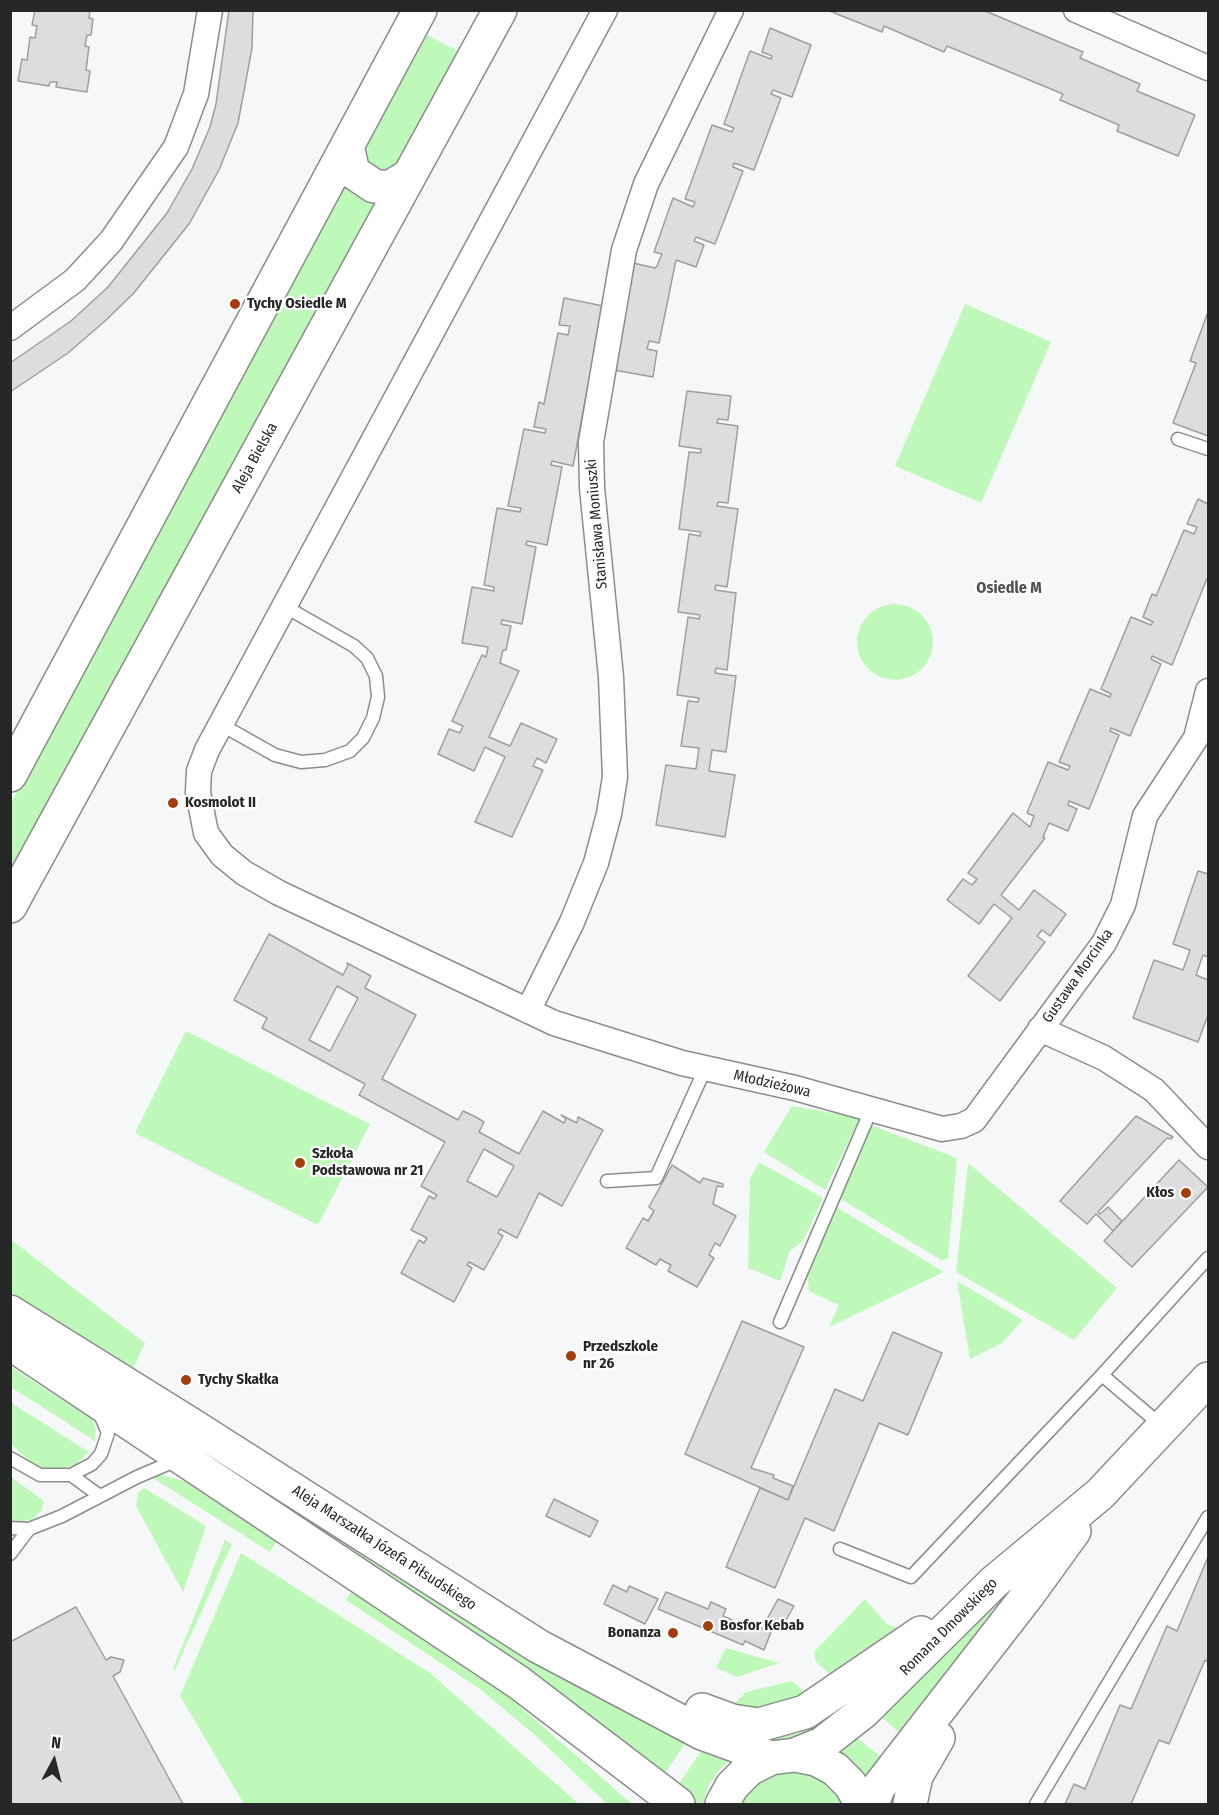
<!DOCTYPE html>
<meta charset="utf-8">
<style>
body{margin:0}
#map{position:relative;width:1219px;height:1815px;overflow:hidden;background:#f6f7f8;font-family:"Fira Sans Condensed",sans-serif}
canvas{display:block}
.frame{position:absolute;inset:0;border:12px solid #262727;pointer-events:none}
.north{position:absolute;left:24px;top:1731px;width:60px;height:60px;-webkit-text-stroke:4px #fff;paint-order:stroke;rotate:7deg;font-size:16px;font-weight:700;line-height:24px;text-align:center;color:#262727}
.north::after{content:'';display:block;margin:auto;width:21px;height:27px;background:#262727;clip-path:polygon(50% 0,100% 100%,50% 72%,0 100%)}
</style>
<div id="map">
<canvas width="1219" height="1815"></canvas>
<div class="frame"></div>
<div class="north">N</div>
</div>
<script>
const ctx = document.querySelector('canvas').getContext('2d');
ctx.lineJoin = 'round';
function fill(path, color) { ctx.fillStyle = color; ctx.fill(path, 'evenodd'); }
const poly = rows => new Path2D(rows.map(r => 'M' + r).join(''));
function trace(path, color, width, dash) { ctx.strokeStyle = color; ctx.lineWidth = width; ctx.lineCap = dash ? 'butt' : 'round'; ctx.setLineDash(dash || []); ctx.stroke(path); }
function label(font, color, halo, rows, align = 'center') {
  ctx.font = font + ' "Fira Sans Condensed",sans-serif'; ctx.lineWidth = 4.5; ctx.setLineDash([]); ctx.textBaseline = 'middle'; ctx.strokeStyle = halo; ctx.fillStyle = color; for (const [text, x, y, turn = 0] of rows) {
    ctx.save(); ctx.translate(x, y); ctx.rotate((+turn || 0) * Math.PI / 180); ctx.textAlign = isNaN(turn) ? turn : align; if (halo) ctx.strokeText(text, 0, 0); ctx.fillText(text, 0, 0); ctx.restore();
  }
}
fill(poly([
 [427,35,462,53,400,165,386,172,379,171,368,163,366,148],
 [346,184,377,200,11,873,11,803],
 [965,304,1051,342,981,503,895,466],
 '857 642a38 38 0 1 1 76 0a38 38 0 1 1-76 0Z',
 [186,1031,370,1124,318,1225,135,1133],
 [792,1106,860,1118,825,1190,764,1152],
 [871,1125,957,1158,948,1259,941,1260,839,1198],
 [759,1162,823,1198,803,1241,790,1251,780,1281,748,1268,750,1179],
 [968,1163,1117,1288,1074,1340,956,1272],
 [835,1206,944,1272,829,1327,839,1305,809,1291,807,1273],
 [10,1239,145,1343,133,1369,11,1292],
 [957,1281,1023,1320,1002,1343,970,1359],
 [10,1326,691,1735,661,1779,490,1642,11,1333],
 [11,1367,92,1419,96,1430,95,1441,11,1387],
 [10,1402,89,1452,76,1464,54,1471,35,1466,11,1444],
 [160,1475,185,1481,277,1540,270,1552,153,1478],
 [11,1477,44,1501,42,1510,33,1519,19,1522,11,1520],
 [144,1488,206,1526,183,1592,136,1506,138,1493],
 [225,1540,232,1544,175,1670,173,1669],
 [241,1553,430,1673,579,1804,244,1804,180,1696],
 [354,1588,480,1672,632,1804,607,1804,536,1736,480,1689,346,1600],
 [1002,1597,1005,1599,904,1736,875,1712],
 [865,1599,888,1625,909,1630,838,1681,816,1662,814,1652],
 [726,1648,779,1663,737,1677,716,1668],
 [792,1681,812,1698,758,1710,732,1706,746,1692],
 [826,1711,838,1721,804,1739,762,1741],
 [852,1734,885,1760,869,1784,849,1759,832,1749],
 [707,1742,734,1757,721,1768,708,1786,703,1804,693,1804,675,1790],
 [796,1769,829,1781,847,1804,741,1804,745,1796,759,1781,776,1772]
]), '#bff9b9');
const building = poly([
 [35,10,90,10,89,18,93,19,91,35,87,35,85,46,89,47,86,70,90,71,87,92,56,87,57,82,50,82,49,86,18,81,22,59,27,60,30,37,35,38,37,26,32,25,35,10],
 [229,10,253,10,252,48,238,123,219,170,189,224,133,294,105,321,68,353,10,392,10,363,71,321,108,287,167,213,192,169,210,127,216,104,229,10],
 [827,10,983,10,1083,52,1080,58,1140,84,1137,91,1195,115,1178,156,1117,131,1119,125,1060,100,1063,94,947,46,944,52,884,26,882,32,827,10],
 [770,28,811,45,792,97,773,90,771,94,781,98,754,170,734,163,733,167,743,171,715,244,696,237,694,241,704,245,696,267,676,260,659,343,649,341,647,349,657,351,653,377,614,370,633,263,655,268,657,266,662,254,654,252,673,198,693,207,695,202,685,199,712,125,732,132,734,128,724,124,750,51,771,59,772,56,762,52,770,28],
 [564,298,603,306,573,466,552,461,551,465,562,467,547,545,527,541,526,545,536,547,522,624,502,620,501,624,511,626,506,650,503,650,500,663,519,671,489,737,510,746,521,723,557,739,546,763,537,758,533,766,543,770,512,837,475,822,505,757,485,747,474,771,438,754,449,729,460,733,463,726,452,721,482,655,486,657,488,647,462,643,472,587,494,591,494,587,484,585,497,508,520,512,521,508,508,506,524,429,545,433,546,429,534,427,539,402,544,404,558,333,568,335,570,326,559,325,564,298],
 [1208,312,1208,436,1173,423,1196,363,1190,361,1208,312],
 [687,391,731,396,728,420,718,419,717,423,738,426,728,503,718,502,717,506,738,509,727,587,716,585,715,590,736,593,727,670,716,668,715,673,736,676,726,752,712,750,709,771,735,775,725,837,656,825,666,765,696,769,699,748,681,746,688,701,698,702,699,698,677,695,688,617,699,619,700,615,678,612,689,534,700,536,701,532,679,529,689,452,701,453,701,449,679,446,687,391],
 [1198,499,1208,504,1208,576,1172,665,1152,656,1151,659,1161,664,1130,736,1111,728,1110,731,1119,735,1089,809,1069,801,1068,805,1077,809,1068,831,1049,823,1043,837,1045,838,1001,895,1019,910,1034,890,1066,914,1050,936,1042,930,1037,936,1045,942,1000,1001,968,976,1012,918,994,904,979,924,947,900,963,879,972,885,977,879,968,873,1013,813,1030,827,1034,816,1027,813,1048,762,1068,770,1070,766,1059,762,1090,689,1110,697,1111,694,1101,689,1131,617,1151,625,1153,622,1143,617,1152,594,1156,596,1184,530,1194,534,1197,527,1187,524,1198,499],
 [1198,871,1208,874,1208,957,1203,955,1196,975,1208,980,1208,1015,1198,1042,1133,1018,1154,960,1183,970,1190,950,1173,944,1198,871],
 [269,934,343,975,348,965,347,963,371,976,365,988,416,1015,382,1079,458,1120,463,1111,474,1116,484,1122,479,1132,519,1154,543,1111,564,1123,566,1119,561,1115,577,1123,578,1117,603,1130,562,1206,539,1193,517,1238,500,1229,498,1233,503,1236,484,1270,469,1262,467,1265,472,1268,454,1302,401,1273,419,1240,424,1243,427,1238,411,1230,429,1196,434,1199,437,1195,421,1186,445,1142,359,1095,365,1084,262,1028,267,1018,234,1000,269,934],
 [337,986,358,998,330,1051,309,1040,337,986],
 [484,1149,514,1166,497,1197,467,1181,484,1149],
 [1136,1116,1173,1137,1171,1139,1167,1138,1098,1212,1100,1214,1108,1207,1122,1221,1113,1231,1096,1214,1087,1224,1060,1201,1136,1116],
 [1179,1160,1208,1187,1132,1267,1104,1241,1179,1160],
 [672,1165,700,1183,703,1178,723,1184,723,1187,717,1186,713,1204,736,1216,720,1246,715,1243,709,1255,714,1258,697,1287,668,1271,671,1265,665,1262,660,1259,656,1265,626,1248,643,1218,648,1221,654,1211,649,1207,672,1165],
 [742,1321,804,1347,751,1468,774,1475,773,1478,793,1486,788,1500,685,1454,742,1321],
 [893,1332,942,1353,908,1435,879,1423,834,1531,805,1518,775,1588,726,1567,760,1488,788,1500,835,1389,863,1401,893,1332],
 [554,1499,598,1521,590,1537,546,1516,554,1499],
 [1208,1557,1208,1662,1205,1660,1169,1744,1159,1740,1131,1804,1065,1804,1074,1784,1085,1789,1120,1705,1131,1709,1167,1626,1177,1631,1208,1557],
 [613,1585,627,1592,629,1586,658,1599,645,1624,604,1604,613,1585],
 [666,1592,708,1609,711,1602,726,1609,723,1616,751,1628,752,1624,771,1632,764,1650,745,1641,743,1645,658,1609,666,1592],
 [778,1599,794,1606,782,1627,766,1621,778,1599],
 [76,1607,106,1660,111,1657,124,1660,120,1672,113,1676,183,1804,10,1804,10,1642,76,1607]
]);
fill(building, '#dcddde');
trace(building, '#9e9e9f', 1.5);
const lane = poly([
 [1178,439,1208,449],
 [220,724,275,755,301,762,325,760,350,751,363,738,373,718,378,697,376,676,367,658,354,646,284,606],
 [607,1181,656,1178,705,1069],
 [780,1322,871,1110],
 [1102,1375,1163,1427],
 [10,1458,40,1475,71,1475,92,1464,101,1454,108,1433,99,1412],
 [71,1475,100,1496],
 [10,1528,29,1529,62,1516,137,1477,177,1460],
 [840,1549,911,1577,1102,1375,1208,1258],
 [10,1554,29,1529],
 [1036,1804,1208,1517]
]);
const street = poly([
 [605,10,207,750,199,771,198,792,206,833,222,855,244,873,279,893,554,1023,682,1063,795,1088,942,1129,961,1126,974,1120,1104,943,1123,905,1145,816,1196,738,1208,691],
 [1076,10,1208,68],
 [10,328,75,280,111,241,176,147,196,94,210,10],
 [528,1011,572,922,596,863,609,814,615,777,611,677,592,488,591,442,624,250,646,184,731,10],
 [1040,1029,1104,1058,1154,1090,1208,1147]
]);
const secondary = poly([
 [347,146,353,172,374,186,389,188,409,176],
 [10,775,420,10],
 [10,906,500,10],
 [10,1312,190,1424,538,1646,702,1733,771,1758],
 [10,1343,518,1682,678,1804],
 [702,1710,732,1721,759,1725,805,1712,921,1633],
 [795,1755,822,1744,863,1712,994,1582,1100,1494,1208,1379],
 [722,1804,732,1786,749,1769,771,1758,795,1755,816,1759,835,1769,850,1784,862,1804],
 [872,1804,878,1788,898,1762,1027,1596,1074,1531],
 [910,1804,916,1776,938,1738]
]);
trace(lane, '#8c8c8d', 15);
trace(street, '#8c8c8d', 27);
trace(secondary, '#8c8c8d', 36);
trace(lane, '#fff', 12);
trace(street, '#fff', 24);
trace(secondary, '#fff', 33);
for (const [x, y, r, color] of [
 [235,304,6,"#a33f0c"],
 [173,803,6,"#a33f0c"],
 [300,1163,6,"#a33f0c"],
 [1186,1193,6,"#a33f0c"],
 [571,1356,6,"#a33f0c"],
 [186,1380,6,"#a33f0c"],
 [708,1626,6,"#a33f0c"],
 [673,1633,6,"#a33f0c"]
]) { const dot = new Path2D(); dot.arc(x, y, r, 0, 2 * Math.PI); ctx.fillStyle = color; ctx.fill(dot); trace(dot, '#fff', 2); }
label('bold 15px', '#262727', '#fff', [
 ["Tychy Osiedle M",247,304],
 ["Kosmolot II",185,803],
 ["Szkoła",312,1154],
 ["Podstawowa nr 21",312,1171],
 ["Kłos",1174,1193,"right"],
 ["Przedszkole",583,1347],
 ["nr 26",583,1364],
 ["Tychy Skałka",198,1380],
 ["Bosfor Kebab",720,1626],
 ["Bonanza",661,1633,"right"]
], 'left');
label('15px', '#262727', '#fff', [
 ["Aleja Bielska",255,458,-61],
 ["Stanisława Moniuszki",597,524,-95],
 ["Gustawa Morcinka",1078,976,-55],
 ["Młodzieżowa",772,1084,13],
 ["Aleja Marszałka Józefa Piłsudskiego",384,1548,33],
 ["Romana Dmowskiego",949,1627,-45]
]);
label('bold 16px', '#505051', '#fff', [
 ["Osiedle M",1009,589]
]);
</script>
